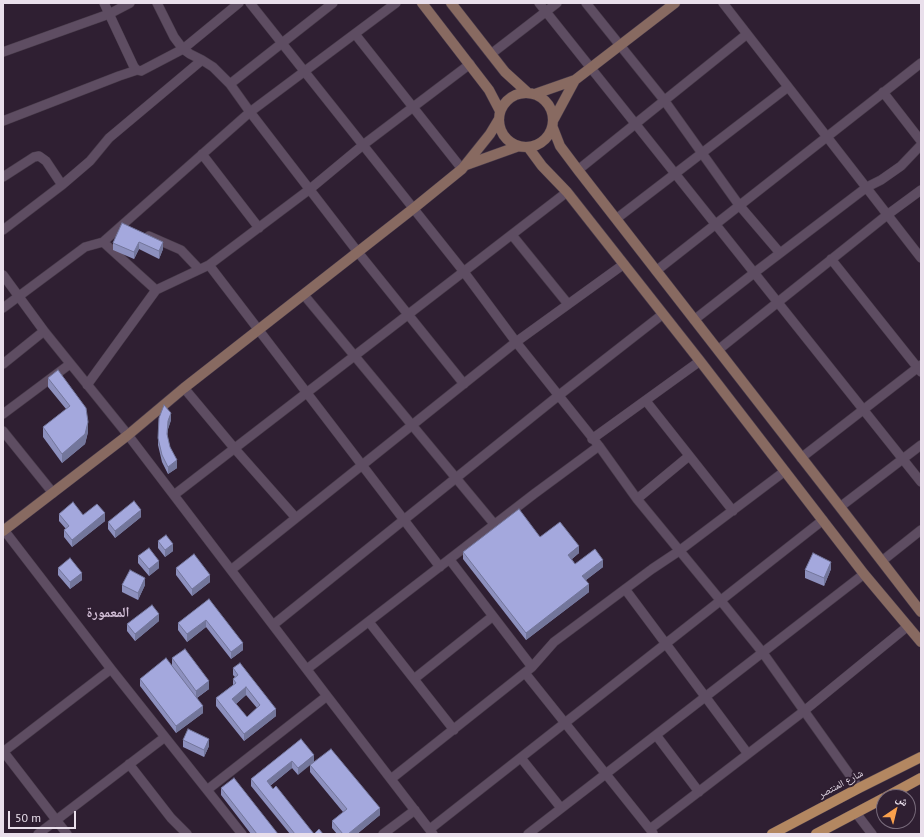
<!DOCTYPE html>
<meta charset="utf-8">
<style>
body{margin:0}
#map{position:relative;width:924px;height:837px;overflow:hidden;background:#2f1f32;font-family:"PT Sans","Noto Naskh Arabic",sans-serif}
canvas{display:block}
.frame{position:absolute;inset:0;border:4px solid #e9dfeb;pointer-events:none}
.north{position:absolute;left:876px;top:789px;width:40px;height:40px;box-sizing:border-box;background:#2f1f32;border:1px solid #796c7c;border-radius:50%;rotate:35deg;font-size:11px;font-weight:700;line-height:16px;text-align:center;color:#e9dfeb}
.north::after{content:'';display:block;margin:auto;width:14px;height:18px;background:#f9a04c;clip-path:polygon(50% 0,100% 100%,50% 72%,0 100%)}
.scale{position:absolute;left:8px;top:811px;width:68px;height:18px;box-sizing:border-box;border:2px solid #e9dfeb;border-top:0;padding-left:5px;font-size:12px;line-height:14px;white-space:nowrap;color:#e9dfeb;-webkit-text-stroke:3px #2f1f32;paint-order:stroke}
</style>
<div id="map">
<canvas width="924" height="837"></canvas>
<div class="frame"></div>
<div class="north">ش</div>
<div class="scale">50 m</div>
</div>
<script>
const ctx = document.querySelector('canvas').getContext('2d');
ctx.lineJoin = 'round';
const poly = rows => new Path2D(rows.map(r => 'M' + r).join(''));
function trace(path, color, width, dash) { ctx.strokeStyle = color; ctx.lineWidth = width; ctx.lineCap = dash ? 'butt' : 'round'; ctx.setLineDash(dash || []); ctx.stroke(path); }
function fill(path, color) { ctx.fillStyle = color; ctx.fill(path, 'evenodd'); }
function label(font, color, halo, rows, align = 'center') {
  ctx.font = font + ' "PT Sans","Noto Naskh Arabic",sans-serif'; ctx.lineWidth = 4; ctx.setLineDash([]); ctx.textBaseline = 'middle'; ctx.strokeStyle = halo; ctx.fillStyle = color; for (const [text, x, y, turn = 0] of rows) {
    ctx.save(); ctx.translate(x, y); ctx.rotate((+turn || 0) * Math.PI / 180); ctx.textAlign = isNaN(turn) ? turn : align; if (halo) ctx.strokeText(text, 0, 0); ctx.fillText(text, 0, 0); ctx.restore();
  }
}
const street = poly([
 [104,3,134,67,137,70],
 [157,3,174,37,183,49,190,54,202,60,213,67,230,84,250,112,357,251,464,384],
 [250,3,464,272,516,342,599,446,637,499,721,601,763,653,859,788],
 [539,3,921,482],
 [586,3,664,100,739,205,780,253],
 [723,3,921,258],
 [355,34,462,169],
 [3,52,109,14,130,3],
 [491,54,557,3],
 [230,84,333,3],
 [883,92,921,141],
 [3,121,119,76,137,70,141,71,183,49,239,3],
 [202,154,259,228],
 [578,170,747,34],
 [3,177,34,157,39,156,46,161,62,185],
 [616,219,788,87],
 [3,230,62,185,90,161,109,138,202,60],
 [512,235,568,304],
 [149,236,181,250,199,269],
 [103,242,156,290],
 [831,259,921,372],
 [209,265,440,567],
 [656,271,921,63],
 [3,275,44,331,128,435,327,696,433,834],
 [304,295,495,525],
 [3,308,85,247,103,242,250,112,396,3],
 [694,320,754,273,867,187,881,180,901,166,921,145],
 [718,350,887,215,921,190],
 [3,364,44,331],
 [87,385,156,290,209,265,310,189,363,145,470,64],
 [184,388,235,449,296,518],
 [646,401,733,511],
 [3,414,70,364],
 [3,431,53,493],
 [592,439,700,361],
 [801,458,921,365],
 [174,495,567,192],
 [637,499,689,456],
 [840,507,921,445],
 [4,530,111,669,242,834],
 [450,560,532,667],
 [882,561,921,530],
 [231,570,516,342,624,264],
 [625,589,748,754],
 [369,622,454,730],
 [273,625,558,396,663,314],
 [307,669,534,494,599,446],
 [525,673,653,833],
 [414,679,493,616],
 [656,735,699,792],
 [3,751,67,834],
 [3,752,111,669],
 [521,758,561,808],
 [129,764,171,818,187,834],
 [391,779,532,667,554,642,652,569,679,551,785,471],
 [207,790,327,696],
 [856,813,872,834],
 [430,829,823,520],
 [650,829,804,711,908,626],
 [38,834,165,737],
 [383,834,415,810],
 [528,834,864,574]
]);
const secondary = poly([
 [422,3,489,90,500,111],
 [451,3,505,72,527,92],
 '499 120a27 27 0 1 1 54 0a27 27 0 1 1-54 0Z',
 [535,94,575,80,675,3],
 [554,119,575,80],
 [553,128,560,146,578,170,840,507,921,612],
 [528,147,542,166,567,192,700,361,864,574,921,642],
 [466,165,519,146],
 [3,531,128,435,184,388,414,208,462,169,490,134,499,119]
]);
const primary = poly([
 [886,797,921,778],
 [772,834,859,788,921,757],
 [816,834,884,798]
]);
trace(street, '#493c4b', 10);
trace(secondary, '#493c4b', 11);
trace(primary, '#493c4b', 11);
trace(street, '#5e4d62', 9);
trace(secondary, '#886a61', 10);
trace(primary, '#b38761', 10);
fill(poly([
 [122,223,163,249,159,259,139,249,134,259,113,250,113,243],
 [58,370,88,432,85,444,62,463,43,437,43,427,66,409,48,387,48,378],
 [159,418,171,420,168,429,167,436,170,447,177,468,168,474,162,462,158,445],
 [59,514,83,515,105,521,72,547,64,537,64,530,66,529,59,521],
 [141,517,115,538,108,529,108,522],
 [158,541,173,551,165,557,158,548],
 [463,552,579,553,572,559,575,564,603,567,586,580,589,592,526,640,463,559],
 [138,556,159,568,149,576,138,563],
 [58,568,82,580,70,589,58,575],
 [176,568,210,582,192,596,176,575],
 [831,569,824,586,805,578,805,570],
 [122,585,145,585,138,600,122,592],
 [209,599,243,650,231,659,206,627,187,642,178,630,178,623],
 [159,621,135,641,127,631,127,624],
 [172,658,209,689,197,698,203,713,176,733,140,686,140,679,172,665],
 [233,668,276,716,244,741,216,706,216,698,233,685,233,679,235,677,233,675],
 [246,695,257,708,247,717,236,704],
 [301,739,298,775,292,768,270,786,314,834,323,834,290,834,251,786,251,779],
 [183,740,209,746,204,757,183,747],
 [310,765,380,815,357,834,337,834,332,828,332,821,343,812,310,772],
 [221,788,278,834,251,834,221,795]
]), '#8d90be');
fill(poly([
 [139,242,139,249,134,259,134,252],
 [163,242,163,249,159,259,159,251],
 [171,413,171,420,168,429,167,441,168,421],
 [88,422,88,432,85,444,62,463,62,454],
 [177,460,177,468,168,474,168,467],
 [141,510,141,517,115,538,115,531],
 [105,513,105,521,72,547,72,540],
 [173,544,173,551,165,557,165,550],
 [579,546,579,553,568,562,568,555],
 [603,560,603,567,582,583,582,576],
 [159,561,159,568,149,576,149,569],
 [831,562,831,569,824,586,824,578],
 [82,573,82,580,70,589,70,582],
 [210,575,210,582,192,596,192,589],
 [145,578,145,585,138,600,138,593],
 [589,584,589,592,526,640,526,633],
 [159,614,159,621,135,641,135,634],
 [206,620,206,627,187,642,187,634],
 [243,643,243,650,231,659,231,652],
 [209,681,209,689,196,698,196,691],
 [246,687,246,695,232,707,232,699],
 [203,706,203,713,176,733,176,726],
 [276,709,276,716,244,741,244,734],
 [209,739,209,746,204,757,204,750],
 [314,755,314,762,298,775,298,768],
 [292,761,292,768,267,788,267,781],
 [380,808,380,815,357,834,348,834]
]), '#73769b');
const building = poly([
 [122,223,163,242,159,251,139,242,134,252,113,243,122,223],
 [58,370,86,408,88,422,85,434,62,454,43,427,70,406,48,378,58,370],
 [164,405,171,413,168,421,167,434,170,447,177,460,168,467,162,455,158,438,159,418,164,405],
 [134,501,141,510,115,531,108,522,134,501],
 [73,502,83,515,97,504,105,513,72,540,64,530,69,526,59,514,73,502],
 [519,509,540,537,560,522,579,546,568,555,575,564,595,549,603,560,582,576,589,584,526,633,463,552,519,509],
 [166,535,173,544,165,550,158,541,166,535],
 [149,548,159,561,149,569,138,556,149,548],
 [813,553,831,562,824,578,805,570,813,553],
 [194,554,210,575,192,589,176,568,194,554],
 [70,558,82,573,70,582,58,568,70,558],
 [130,570,145,578,138,593,122,585,130,570],
 [209,599,243,643,231,652,206,620,187,634,178,623,209,599],
 [152,605,159,614,135,634,127,624,152,605],
 [185,649,209,681,196,691,172,658,185,649],
 [166,658,203,706,176,726,140,679,166,658],
 [240,663,276,709,244,734,216,698,236,683,233,679,238,675,233,668,240,663],
 [246,687,260,705,247,717,232,699,246,687],
 [188,729,209,739,204,750,183,740,188,729],
 [301,739,314,755,298,768,292,761,267,781,273,789,276,786,314,834,319,829,323,834,295,834,251,779,301,739],
 [331,749,380,808,348,834,343,834,332,821,347,809,310,765,331,749],
 [234,778,278,834,257,834,221,788,234,778]
]);
fill(building, '#a4a8dd');
trace(building, '#73769b', 1);
label('10px', '#e9dfeb', '#2f1f32', [
 ["شارع المنتصر",841,784,-28]
]);
label('bold 14px', '#d2bed6', '#2f1f32', [
 ["المعمورة",108,613]
]);
</script>
